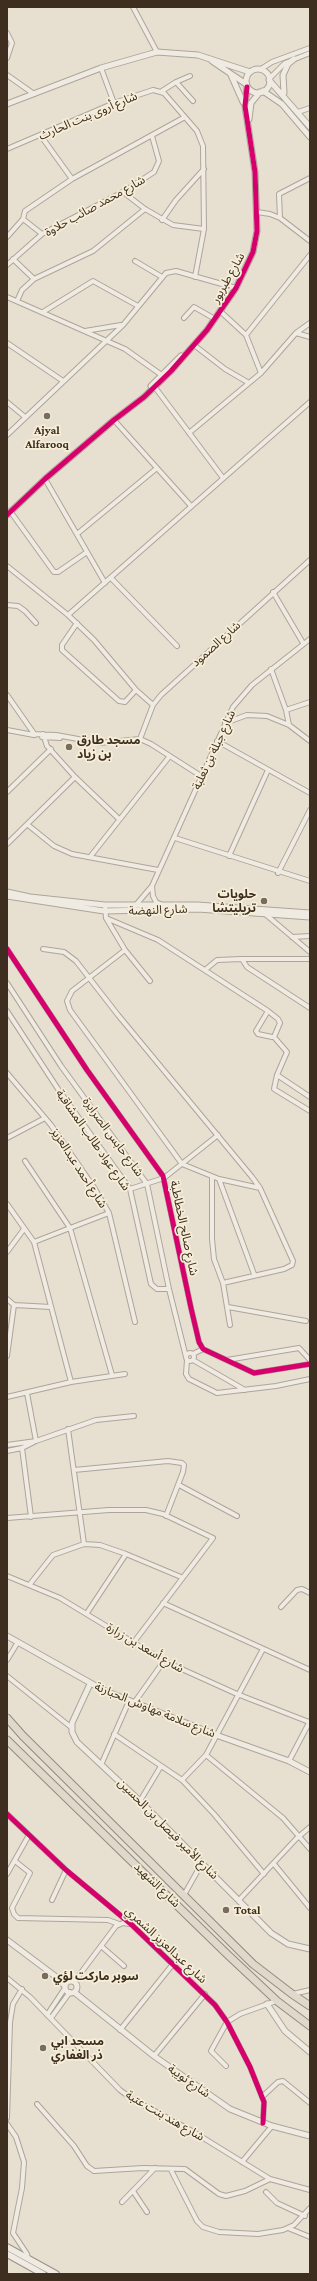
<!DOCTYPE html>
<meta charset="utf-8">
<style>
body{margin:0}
#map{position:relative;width:317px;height:2281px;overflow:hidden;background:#e7e0d1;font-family:"Crimson Pro",serif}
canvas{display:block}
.frame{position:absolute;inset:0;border:8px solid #3d2e20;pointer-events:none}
</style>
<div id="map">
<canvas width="317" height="2281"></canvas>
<div class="frame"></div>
</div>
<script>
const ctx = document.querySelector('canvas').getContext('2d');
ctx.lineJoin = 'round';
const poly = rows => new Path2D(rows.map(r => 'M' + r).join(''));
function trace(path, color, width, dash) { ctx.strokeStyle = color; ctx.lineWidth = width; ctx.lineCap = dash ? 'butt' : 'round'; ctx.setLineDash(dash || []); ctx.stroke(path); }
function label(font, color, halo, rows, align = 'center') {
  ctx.font = font + ' "Crimson Pro","Noto Sans Arabic",serif'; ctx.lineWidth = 3.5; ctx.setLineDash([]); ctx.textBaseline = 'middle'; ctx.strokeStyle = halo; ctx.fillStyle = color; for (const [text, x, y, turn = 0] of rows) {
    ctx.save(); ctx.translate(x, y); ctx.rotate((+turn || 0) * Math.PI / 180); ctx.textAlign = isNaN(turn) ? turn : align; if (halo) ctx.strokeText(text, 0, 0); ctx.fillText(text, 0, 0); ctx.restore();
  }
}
const minor = poly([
 [133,7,157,52],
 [7,33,12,43,7,58],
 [101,68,114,103],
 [261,69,272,62,310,48],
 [7,75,34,94],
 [269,79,285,63,310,53],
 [176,82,193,101],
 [162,91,176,82,190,76],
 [298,112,310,108],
 [41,136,72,179],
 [7,149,114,103,153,90,164,93,197,131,203,146,204,229,195,277],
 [123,192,145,209,173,225,204,229],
 [257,212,270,214,280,218,310,241],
 [280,218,279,194,310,178],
 [162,220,176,200,204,169],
 [42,234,23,219,25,211,72,179,185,117],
 [7,237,23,219],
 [13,259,34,279],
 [135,261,162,277],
 [7,265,42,234,123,192,154,172,159,161,152,136],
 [7,297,125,349,163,376],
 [17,301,22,290,34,279,93,251,145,209],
 [43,312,93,281,138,306],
 [221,312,246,335,261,373],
 [184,318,194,307,215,319],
 [85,331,121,325],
 [296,333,310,337],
 [246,335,310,255],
 [7,343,63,381],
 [194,345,225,369,249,383],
 [154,386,223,478],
 [7,402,25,417],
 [114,420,191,506],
 [189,433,261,373,296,333,310,323],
 [7,435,123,325,166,273,176,271,236,288],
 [45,479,105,583],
 [10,511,54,572,58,572,87,552],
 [77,534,157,468],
 [7,566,68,615,94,640,136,690,153,705],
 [111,578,177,646],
 [273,592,303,643],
 [7,605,18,606,25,611,36,623],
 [68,615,310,402],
 [77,623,62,645,62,650,119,701,125,702,136,690],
 [271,669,286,710,289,725],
 [7,695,35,735],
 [286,710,310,702],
 [225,723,247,715,267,716,289,725,310,741],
 [7,730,34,735],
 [32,734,56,735,100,743,140,739,151,744,201,776],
 [43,734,47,746,75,777,119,819],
 [42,737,60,738],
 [140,739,153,705,161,695,310,560],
 [217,741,310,793],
 [7,792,51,749],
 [28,825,54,846,72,854,158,870],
 [175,838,310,881],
 [7,844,75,777],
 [229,856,268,770],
 [90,857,169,757],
 [278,873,310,810],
 [152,886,153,896,156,902,162,905],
 [105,905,106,918,125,950,72,991,67,1001,70,1010,182,1164,219,1179,260,1188,293,1261,292,1265,284,1269,223,1283],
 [135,906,152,886,233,707,252,685,310,639],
 [264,913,310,952],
 [106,918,158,940,268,1011,278,1019,280,1023,274,1037,272,1037,258,1034,256,1031,268,1011],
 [292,937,310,936],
 [7,949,87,1070,163,1176,191,1308,199,1342,203,1349,254,1373,310,1364],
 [43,949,64,952,76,961,118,1015,252,1177,260,1188],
 [125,950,150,981],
 [242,959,310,959],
 [205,970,217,960,242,959,247,967,310,1008],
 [7,983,61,1066,147,1184,169,1289,186,1357],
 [7,1011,58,1089,130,1189,151,1284,157,1289,169,1289],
 [274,1037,287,1052,277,1075,274,1089,310,1111],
 [7,1073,51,1125,95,1189,109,1213,135,1322],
 [277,1075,310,1097],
 [7,1138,45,1118],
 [25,1161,70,1228,109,1213],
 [212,1177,212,1239,214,1259,223,1283,230,1325],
 [219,1179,254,1274],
 [130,1189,164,1178,218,1135],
 [7,1204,34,1242,71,1382],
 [34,1242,70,1228,112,1375],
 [7,1252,24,1229],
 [7,1299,14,1305,51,1307],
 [228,1307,306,1321],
 '186 1357a4 4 0 1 1 8 0a4 4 0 1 1-8 0Z',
 [193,1354,203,1349],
 [7,1356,14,1305],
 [187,1360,186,1374,189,1379,217,1393,276,1386,310,1379],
 [193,1360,245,1390],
 [227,1360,299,1348,310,1360],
 [27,1393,36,1441],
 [7,1397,71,1382,125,1374],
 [68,1429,84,1544],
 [7,1445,36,1441,96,1420,134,1416],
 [22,1448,31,1517],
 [7,1451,22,1448,34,1442],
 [74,1470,168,1461,182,1463,184,1465,183,1472,166,1516],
 [179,1485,237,1516],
 [7,1518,109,1510,146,1510,163,1514,213,1538,134,1642],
 [7,1576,60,1598,164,1661,237,1694,309,1722],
 [30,1584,53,1555,84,1544,100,1545,126,1554,181,1577],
 [163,1603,310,1670],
 [281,1607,297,1590,302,1589,310,1593],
 [87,1613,126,1554],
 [7,1660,18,1642],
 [7,1676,72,1728],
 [134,1703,164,1661],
 [114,1734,182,1780,214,1814,264,1874],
 [206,1755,283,1818,310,1849],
 [289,1761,310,1721],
 [101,1765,129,1701],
 [182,1780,206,1755,263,1649],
 [140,1801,161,1766],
 [7,1814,66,1870,132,1925,215,2005,227,2022,250,2067,264,2102,263,2123],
 [15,1861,30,1873,12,1908,14,1914,18,1918,108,1920,119,1924],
 [274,1864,310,1908],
 [7,1874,29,1835],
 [184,1895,202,1863],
 [52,1900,66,1870],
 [239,1900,296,1839,310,1827],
 [101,1946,124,1966],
 [7,1978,30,1997,120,2090,132,2099,192,2131,270,2179,310,2190],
 [74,1982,116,1926,123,1923,129,1924],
 [293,1994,310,1990],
 [47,2015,65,1988],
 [51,2018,70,1992],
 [120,2030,173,1964],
 [154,2056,205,1994],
 [226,2066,211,2051,227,2022,240,2014,276,2001],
 [262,2097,278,2082,283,2081,310,2103],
 [37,2104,74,2146,87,2166,94,2171,143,2168,185,2169,219,2194,226,2196,245,2191,270,2179],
 [7,2118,10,2022,13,2004,22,1989],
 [7,2124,16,2137,24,2162,22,2188,13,2233,27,2254,28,2259],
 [242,2162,272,2126],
 [171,2170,197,2221,203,2227,219,2232,258,2234,283,2230,294,2225,310,2208],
 [133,2191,147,2212],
 [266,2192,277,2203,305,2216],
 [122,2202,155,2168],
 [288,2228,310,2237]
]);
const tertiary = poly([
 [212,61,246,84],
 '246 81a12 12 0 1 1 24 0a12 12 0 1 1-24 0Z',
 [231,75,243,102],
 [269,80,310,127],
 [263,91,282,104,310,137],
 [284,93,283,75,288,64,294,59],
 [7,104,101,68,157,52,198,55,250,72],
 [249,119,251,103,260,92],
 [151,386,181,356],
 [7,515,45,479,114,420,144,397,171,371,207,330,236,288,253,252,257,231,255,172,245,106,247,87],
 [7,892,30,897,105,905,197,905,310,913],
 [7,896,104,911,198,909,310,917],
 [7,1636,103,1690,216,1735,289,1761,310,1772],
 [90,1684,72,1723,72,1732,77,1742,140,1801,271,1933,288,1944,310,1949],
 [7,1940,55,1976,65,1986],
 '65 1987a6 6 0 1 1 12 0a6 6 0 1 1-12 0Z',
 [74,1992,154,2056,230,2109,272,2126,310,2136],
 [267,2004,285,2031,310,2052]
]);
const secondary = poly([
 [7,2247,56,2274],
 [7,2254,43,2274]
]);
const trunk = poly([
 [7,1718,23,1736,253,1964,292,1994,310,2006],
 [7,1740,228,1955,277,2001,310,2026]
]);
trace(minor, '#ada599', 6);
trace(tertiary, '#ada599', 7);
trace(secondary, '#9c958a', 8);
trace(trunk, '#928b80', 9);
trace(minor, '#efebe3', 4);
trace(tertiary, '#efebe3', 5);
trace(secondary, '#efebe3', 5.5);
trace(trunk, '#e0d9cb', 7);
trace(poly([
 [7,515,45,479,114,420,144,397,171,371,207,330,236,288,253,252,257,231,255,172,245,106,247,87],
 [7,949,87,1070,163,1176,191,1308,199,1342,203,1349,254,1373,310,1364],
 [7,1814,66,1870,132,1925,215,2005,227,2022,250,2067,264,2102,263,2123]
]), '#d6006c', 5);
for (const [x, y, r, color] of [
 [47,416,4,"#786c5e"],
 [69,747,4,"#786c5e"],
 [264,901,4,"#786c5e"],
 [226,1910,4,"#786c5e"],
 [45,1976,4,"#786c5e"],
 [43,2048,4,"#786c5e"]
]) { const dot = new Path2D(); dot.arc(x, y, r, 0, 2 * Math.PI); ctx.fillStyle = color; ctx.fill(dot); trace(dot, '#f7eed8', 1.5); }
label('12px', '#3d2e20', '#f7eed8', [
 ["شارع أروى بنت الحارث",88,116,-23],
 ["شارع محمد صائب حلاوة",95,206,-29],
 ["شارع طبربور",228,278,-61],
 ["شارع الصمود",216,644,-42],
 ["شارع جبلة بن ثعلبة",214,750,-65],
 ["شارع النهضة",158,910,-2],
 ["شارع حابس الصرايرة",113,1137,54],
 ["شارع عواد طالب المشاقبة",93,1140,55],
 ["شارع أحمد عبدالعزيز",79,1168,57],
 ["شارع صالح الخطاطبة",184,1228,78],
 ["شارع أسعد بن زرارة",145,1648,30],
 ["شارع سلامة مهاوش الحبارنة",155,1710,22],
 ["شارع الأمير فيصل بن الحسين",168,1829,45],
 ["شارع الشهيد",157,1885,44],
 ["شارع عبدالعزيز الشمري",166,1945,43],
 ["شارع ثويبة",189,2081,35],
 ["شارع هند بنت عتبة",165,2116,30]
]);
label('bold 12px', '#3d2e20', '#f7eed8', [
 ["Ajyal",47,430,"center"],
 ["Alfarooq",47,444,"center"],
 ["مسجد طارق",77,740],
 ["بن زياد",77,754],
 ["حلويات",256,894,"right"],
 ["تريليتشا",256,908,"right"],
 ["Total",234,1910],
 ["سوبر ماركت لؤي",53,1976],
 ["مسحد ابي",51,2041],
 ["ذر الغفاري",51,2055]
], 'left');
</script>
